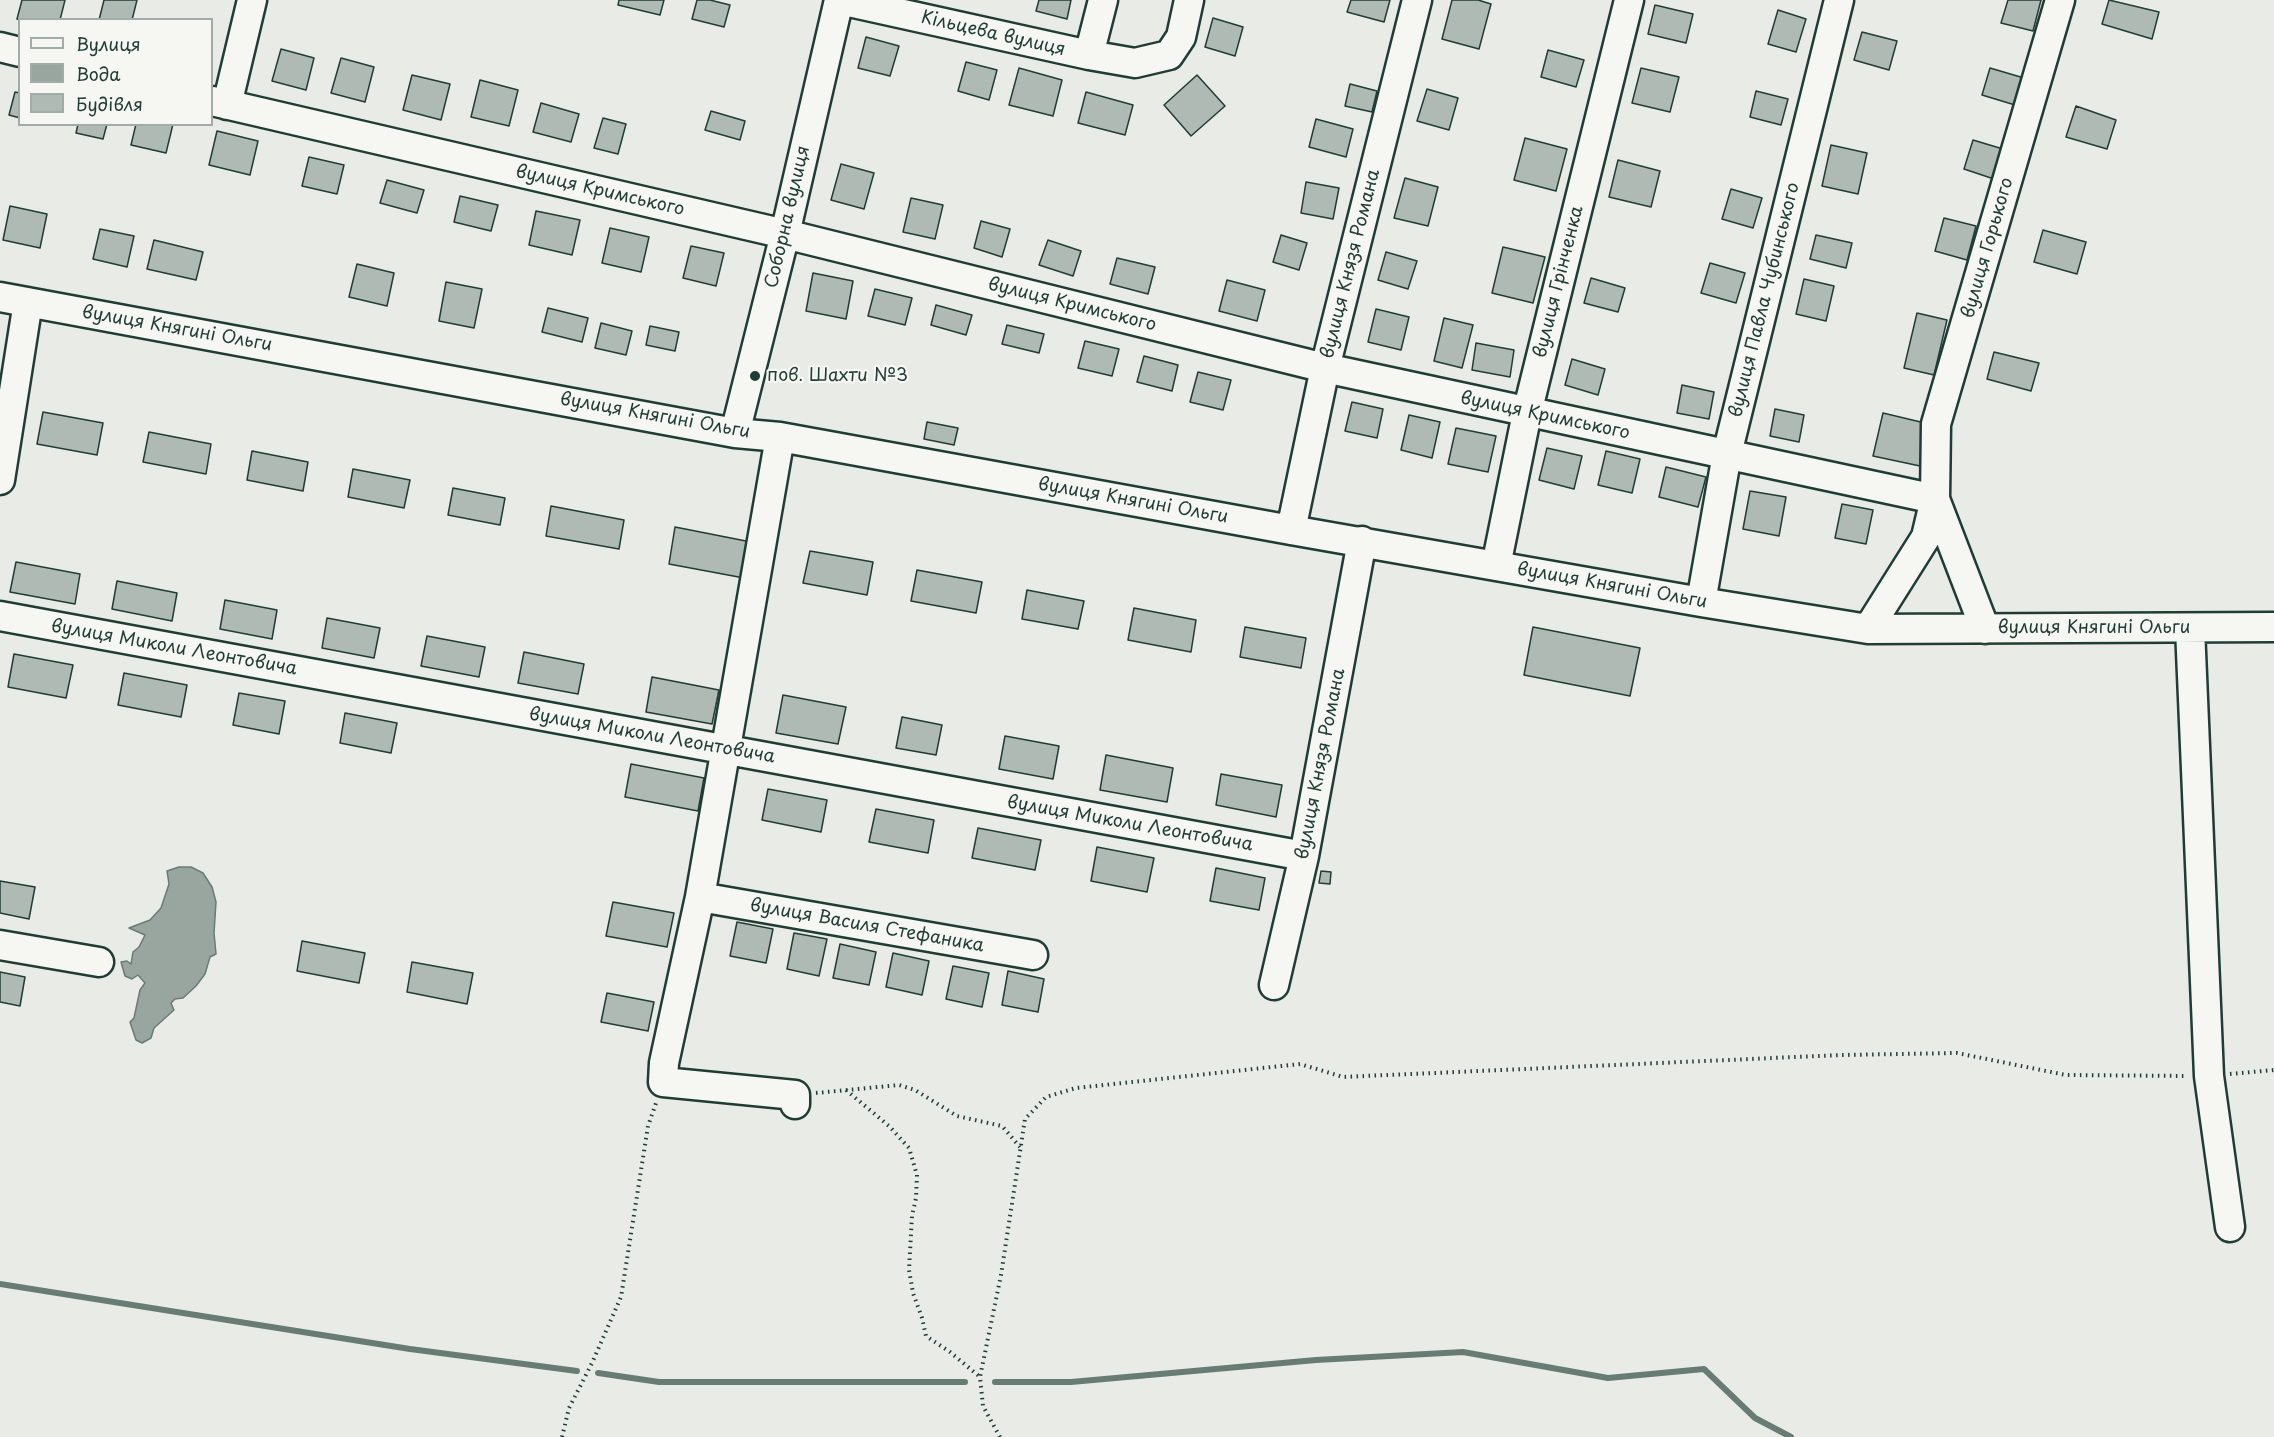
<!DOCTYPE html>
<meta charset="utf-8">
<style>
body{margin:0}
#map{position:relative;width:2274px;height:1437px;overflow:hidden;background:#e9ebe7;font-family:"Playpen Sans",sans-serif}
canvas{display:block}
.legend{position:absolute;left:18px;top:18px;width:195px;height:108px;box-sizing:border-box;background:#f6f6f2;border:2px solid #a0aca6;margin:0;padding:8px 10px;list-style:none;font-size:18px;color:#1f3d34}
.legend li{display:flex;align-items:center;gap:12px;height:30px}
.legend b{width:30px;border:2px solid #a0aca6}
</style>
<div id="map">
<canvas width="2274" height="1437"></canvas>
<ul class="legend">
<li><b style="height:8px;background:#f6f6f2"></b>Вулиця</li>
<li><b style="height:16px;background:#99a6a0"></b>Вода</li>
<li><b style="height:16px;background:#b0bab5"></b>Будівля</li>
</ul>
</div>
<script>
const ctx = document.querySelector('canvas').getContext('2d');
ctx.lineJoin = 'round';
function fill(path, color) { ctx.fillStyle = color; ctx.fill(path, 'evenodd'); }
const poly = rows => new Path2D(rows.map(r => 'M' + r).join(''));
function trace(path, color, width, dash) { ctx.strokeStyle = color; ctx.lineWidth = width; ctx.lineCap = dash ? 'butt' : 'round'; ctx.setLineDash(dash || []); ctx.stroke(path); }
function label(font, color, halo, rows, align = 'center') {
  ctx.font = font + ' "Playpen Sans",sans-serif'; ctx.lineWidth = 4.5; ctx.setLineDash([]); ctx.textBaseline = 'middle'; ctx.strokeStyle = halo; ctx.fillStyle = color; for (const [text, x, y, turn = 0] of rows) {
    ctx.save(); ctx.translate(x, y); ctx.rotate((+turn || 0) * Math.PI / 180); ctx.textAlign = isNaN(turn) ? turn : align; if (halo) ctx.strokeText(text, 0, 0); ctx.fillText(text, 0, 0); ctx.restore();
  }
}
const water = poly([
 [179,867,191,867,203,873,212,887,216,902,214,933,216,954,210,957,205,974,196,986,183,998,175,999,171,1003,174,1010,154,1028,151,1038,142,1043,136,1040,130,1022,134,1018,140,990,145,983,138,975,132,979,125,976,121,962,127,961,131,964,133,952,139,947,145,935,129,928,150,920,161,908,169,884,167,871,179,867]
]);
fill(water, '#99a6a0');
trace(water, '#687c75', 1.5);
trace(poly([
 [0,1284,410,1349,577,1371],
 [598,1373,659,1382,965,1382],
 [995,1382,1071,1382,1316,1360,1463,1352,1608,1378,1704,1369,1755,1418,1791,1437]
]), '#687c75', 6);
const building = poly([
 [22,0,65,0,60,20,20,20,17,19,22,0],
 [104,0,137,0,132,20,99,20,104,0],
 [619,0,664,0,660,15,618,5,619,0],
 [697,0,710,0,730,5,724,27,692,19,697,0],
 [1039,0,1071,0,1067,19,1036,11,1039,0],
 [1351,0,1390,0,1384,22,1347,12,1351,0],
 [1452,0,1478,0,1491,4,1479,49,1442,39,1452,0],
 [2008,0,2041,0,2033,31,2001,23,2008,0],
 [2109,0,2159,12,2152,39,2102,24,2109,0],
 [1655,5,1693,14,1686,43,1648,34,1655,5],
 [1778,10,1806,19,1796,52,1768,44,1778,10],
 [1213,18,1243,27,1235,56,1205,47,1213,18],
 [1862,32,1897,41,1889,70,1854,60,1862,32],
 [866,37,899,46,890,76,858,68,866,37],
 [281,49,314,58,306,90,272,81,281,49],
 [1548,50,1584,60,1576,87,1541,77,1548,50],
 [341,58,374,67,365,102,331,93,341,58],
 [966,62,997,70,989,100,958,91,966,62],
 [1019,68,1062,80,1053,116,1009,105,1019,68],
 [1641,68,1679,77,1670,112,1632,103,1641,68],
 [1990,68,2024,78,2015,105,1982,95,1990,68],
 [412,75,450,84,441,120,403,110,412,75],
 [1197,75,1225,106,1191,136,1164,105,1197,75],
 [480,80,518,90,509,126,471,117,480,80],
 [1350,84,1377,91,1372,112,1345,106,1350,84],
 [1427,89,1458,98,1449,130,1417,121,1427,89],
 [1756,91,1788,99,1781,125,1750,117,1756,91],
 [15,92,20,93,20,118,9,115,15,92],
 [1086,92,1133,105,1125,135,1078,123,1086,92],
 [541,103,579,114,571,142,533,132,541,103],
 [2076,106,2116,120,2107,149,2066,137,2076,106],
 [711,111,745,121,740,140,705,130,711,111],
 [603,118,626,124,618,154,594,148,603,118],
 [1316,119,1353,129,1346,157,1309,147,1316,119],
 [78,124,107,124,103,139,76,133,78,124],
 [136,124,173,124,166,153,131,145,136,124],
 [217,131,258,141,250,175,209,165,217,131],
 [1525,138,1567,149,1556,191,1514,180,1525,138],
 [1973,140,2003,149,1994,179,1964,169,1973,140],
 [1831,145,1867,153,1858,194,1822,186,1831,145],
 [309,157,344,165,337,194,302,186,309,157],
 [1618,160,1660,171,1651,207,1609,197,1618,160],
 [841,164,874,173,864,209,831,200,841,164],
 [1405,178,1438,187,1428,226,1394,218,1405,178],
 [387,180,424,190,417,213,380,203,387,180],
 [1306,182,1339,188,1333,219,1301,213,1306,182],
 [1731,189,1762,198,1753,228,1722,219,1731,189],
 [460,196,498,205,491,231,454,222,460,196],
 [911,198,943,205,935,239,903,232,911,198],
 [10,206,47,214,40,248,3,240,10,206],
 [536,211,580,220,572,255,529,245,536,211],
 [1944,218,1976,226,1967,260,1935,251,1944,218],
 [981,221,1010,229,1002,257,974,248,981,221],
 [610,228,649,237,641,272,602,263,610,228],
 [100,229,134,236,127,267,93,259,100,229],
 [2043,230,2086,242,2077,274,2034,262,2043,230],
 [1281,235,1307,243,1299,270,1273,262,1281,235],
 [1816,235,1852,243,1846,268,1810,259,1816,235],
 [154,240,203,252,196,280,147,269,154,240],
 [1048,240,1081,251,1073,276,1039,265,1048,240],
 [691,246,724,253,716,286,683,278,691,246],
 [1503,247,1545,257,1533,303,1492,293,1503,247],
 [1386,252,1417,261,1408,289,1378,280,1386,252],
 [1117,258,1155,267,1148,294,1110,284,1117,258],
 [1710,263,1745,273,1736,303,1701,293,1710,263],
 [357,264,394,273,387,306,349,297,357,264],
 [813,273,853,281,846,319,806,311,813,273],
 [1591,278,1625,288,1618,312,1584,303,1591,278],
 [1804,279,1834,286,1826,321,1796,314,1804,279],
 [1227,280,1265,290,1257,321,1219,311,1227,280],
 [446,282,482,289,474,328,439,321,446,282],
 [875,289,912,298,905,325,868,316,875,289],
 [936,305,972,315,966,335,931,325,936,305],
 [548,308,588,318,582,342,542,332,548,308],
 [1376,309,1409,317,1401,350,1368,342,1376,309],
 [1917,313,1947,320,1934,375,1904,368,1917,313],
 [1444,318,1473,325,1462,368,1434,361,1444,318],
 [601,323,632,331,626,355,595,348,601,323],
 [1007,325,1044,334,1039,353,1002,344,1007,325],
 [650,326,679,332,675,351,646,345,650,326],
 [1085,341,1119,349,1112,376,1078,368,1085,341],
 [1476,343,1514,350,1510,377,1472,370,1476,343],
 [1994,352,2039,363,2031,391,1987,379,1994,352],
 [1144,356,1178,365,1172,391,1137,382,1144,356],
 [1572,359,1605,369,1598,395,1565,385,1572,359],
 [1198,372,1231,380,1223,410,1190,402,1198,372],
 [1682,385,1714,392,1709,419,1677,413,1682,385],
 [1352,402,1383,409,1377,438,1345,431,1352,402],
 [1775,409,1804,415,1799,442,1770,436,1775,409],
 [43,412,103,423,97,455,37,444,43,412],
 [1883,413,1929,424,1920,466,1873,456,1883,413],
 [1409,415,1440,422,1432,458,1401,450,1409,415],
 [927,422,958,428,954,445,924,439,927,422],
 [1456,428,1496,436,1488,472,1448,464,1456,428],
 [149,432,211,444,206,474,143,462,149,432],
 [1547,448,1582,456,1574,489,1539,480,1547,448],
 [252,451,308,462,303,491,247,480,252,451],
 [1606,451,1640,459,1632,493,1598,485,1606,451],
 [1666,467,1706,477,1698,507,1659,497,1666,467],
 [353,469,410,480,404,508,348,497,353,469],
 [453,488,505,498,500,525,448,515,453,488],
 [1750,491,1786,497,1779,536,1743,529,1750,491],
 [1842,504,1873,510,1866,544,1835,538,1842,504],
 [551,506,624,520,619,549,546,536,551,506],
 [675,527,751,542,744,578,669,564,675,527],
 [810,551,873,562,867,595,803,583,810,551],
 [16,562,80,574,75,604,10,592,16,562],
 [917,570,982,582,976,613,911,601,917,570],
 [117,581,177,593,172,621,112,609,117,581],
 [1027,590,1084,601,1078,629,1022,619,1027,590],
 [225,600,277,610,272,639,220,629,225,600],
 [1134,608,1196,620,1191,652,1128,640,1134,608],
 [327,618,380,628,374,658,322,648,327,618],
 [1245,627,1306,638,1301,668,1240,657,1245,627],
 [1533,627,1640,648,1630,696,1524,675,1533,627],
 [427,636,485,647,479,677,421,666,427,636],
 [524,652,584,664,578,694,518,683,524,652],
 [14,654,73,665,66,698,8,687,14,654],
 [124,673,187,685,181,717,118,705,124,673],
 [652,677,719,690,712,724,646,712,652,677],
 [239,693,285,701,279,734,233,725,239,693],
 [783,695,846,707,838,744,776,733,783,695],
 [345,713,397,723,391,753,340,743,345,713],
 [902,717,942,725,936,755,896,748,902,717],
 [1005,736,1059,746,1053,779,999,769,1005,736],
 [1106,755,1173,768,1167,802,1100,790,1106,755],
 [631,764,704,778,698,811,625,797,631,764],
 [1221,774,1282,785,1276,817,1216,805,1221,774],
 [768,789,827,800,821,832,762,820,768,789],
 [876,809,934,820,928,853,869,842,876,809],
 [978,828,1041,840,1035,870,972,858,978,828],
 [1097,847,1154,858,1147,892,1091,881,1097,847],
 [1216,868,1265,878,1259,910,1210,901,1216,868],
 [1321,871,1331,872,1330,884,1319,883,1321,871],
 [0,881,35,887,29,919,0,913,0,881],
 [613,902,674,913,667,947,606,936,613,902],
 [737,922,773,929,766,963,730,956,737,922],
 [794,933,827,939,819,976,787,969,794,933],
 [302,941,365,953,359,983,297,971,302,941],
 [840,944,876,952,869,985,833,978,840,944],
 [893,953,929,961,922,995,886,987,893,953],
 [412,962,473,973,467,1004,407,992,412,962],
 [953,966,989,973,982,1007,946,999,953,966],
 [1008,971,1044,979,1038,1012,1002,1005,1008,971],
 [0,972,25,977,20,1006,0,1002,0,972],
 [607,993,654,1002,648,1031,601,1022,607,993]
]);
fill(building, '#b0bab5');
trace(building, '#1f3d34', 1.5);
const minor = poly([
 [840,0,1089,55,1103,0],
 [0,47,20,52],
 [1089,55,1135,63,1169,55,1181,37,1189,0],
 [212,101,785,234,1325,368,1935,499],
 [227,105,252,0],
 [0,297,735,433,780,437,1291,530,1701,602,1868,629,2274,627],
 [735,433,785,234,839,0],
 [780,437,700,897,664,1063,663,1082,795,1095,795,1104],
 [0,480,28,302],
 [1935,499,1985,629],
 [1291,530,1325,368,1417,0],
 [1496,566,1527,413,1629,0],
 [1701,602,1727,454,1839,0],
 [0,616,1304,856],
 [2190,628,2209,1076,2230,1227],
 [1868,629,1926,537,1935,499,1936,424,2060,0],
 [700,897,1033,955],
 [0,945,99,962],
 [1274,985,1304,856,1362,541]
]);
trace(minor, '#1f3d34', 33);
trace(poly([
 [2230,1074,2274,1070],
 [846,1090,889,1126,909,1148,917,1175,916,1198,912,1216,909,1270,913,1293,922,1318,926,1336,950,1352,980,1377],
 [816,1093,899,1085,915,1090,957,1116,1002,1126,1020,1147],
 [562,1437,569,1408,592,1363,621,1297,648,1126,656,1103],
 [1000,1437,983,1406,980,1377,1001,1275,1025,1119,1046,1097,1076,1088,1300,1064,1343,1077,1841,1055,1957,1053,2066,1075,2187,1076]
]), '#1f3d34', 4, [1.5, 4.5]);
trace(minor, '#f6f6f2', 28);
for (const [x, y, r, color] of [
 [755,376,6,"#1f3d34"]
]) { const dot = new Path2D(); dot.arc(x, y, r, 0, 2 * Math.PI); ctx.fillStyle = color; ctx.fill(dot); trace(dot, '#f6f6f2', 2); }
label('18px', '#1f3d34', '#f6f6f2', [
 ["Кільцева вулиця",993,34,13],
 ["вулиця Кримського",600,191,13],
 ["Соборна вулиця",788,217,-77],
 ["вулиця Горького",1988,248,-74],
 ["вулиця Князя Романа",1351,264,-76],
 ["вулиця Грінченка",1559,282,-76],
 ["вулиця Павла Чубинського",1765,300,-76],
 ["вулиця Кримського",1072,305,14],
 ["вулиця Княгині Ольги",177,329,10],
 ["вулиця Княгині Ольги",655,416,10],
 ["вулиця Кримського",1545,416,12],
 ["вулиця Княгині Ольги",1133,501,10],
 ["вулиця Княгині Ольги",1612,586,10],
 ["вулиця Княгині Ольги",2094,628],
 ["вулиця Миколи Леонтовича",174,648,10],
 ["вулиця Миколи Леонтовича",652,736,10],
 ["вулиця Князя Романа",1321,764,-79],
 ["вулиця Миколи Леонтовича",1130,824,10],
 ["вулиця Василя Стефаника",867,926,10]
]);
label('18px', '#1f3d34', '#f6f6f2', [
 ["пов. Шахти №3",767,376]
], 'left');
</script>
